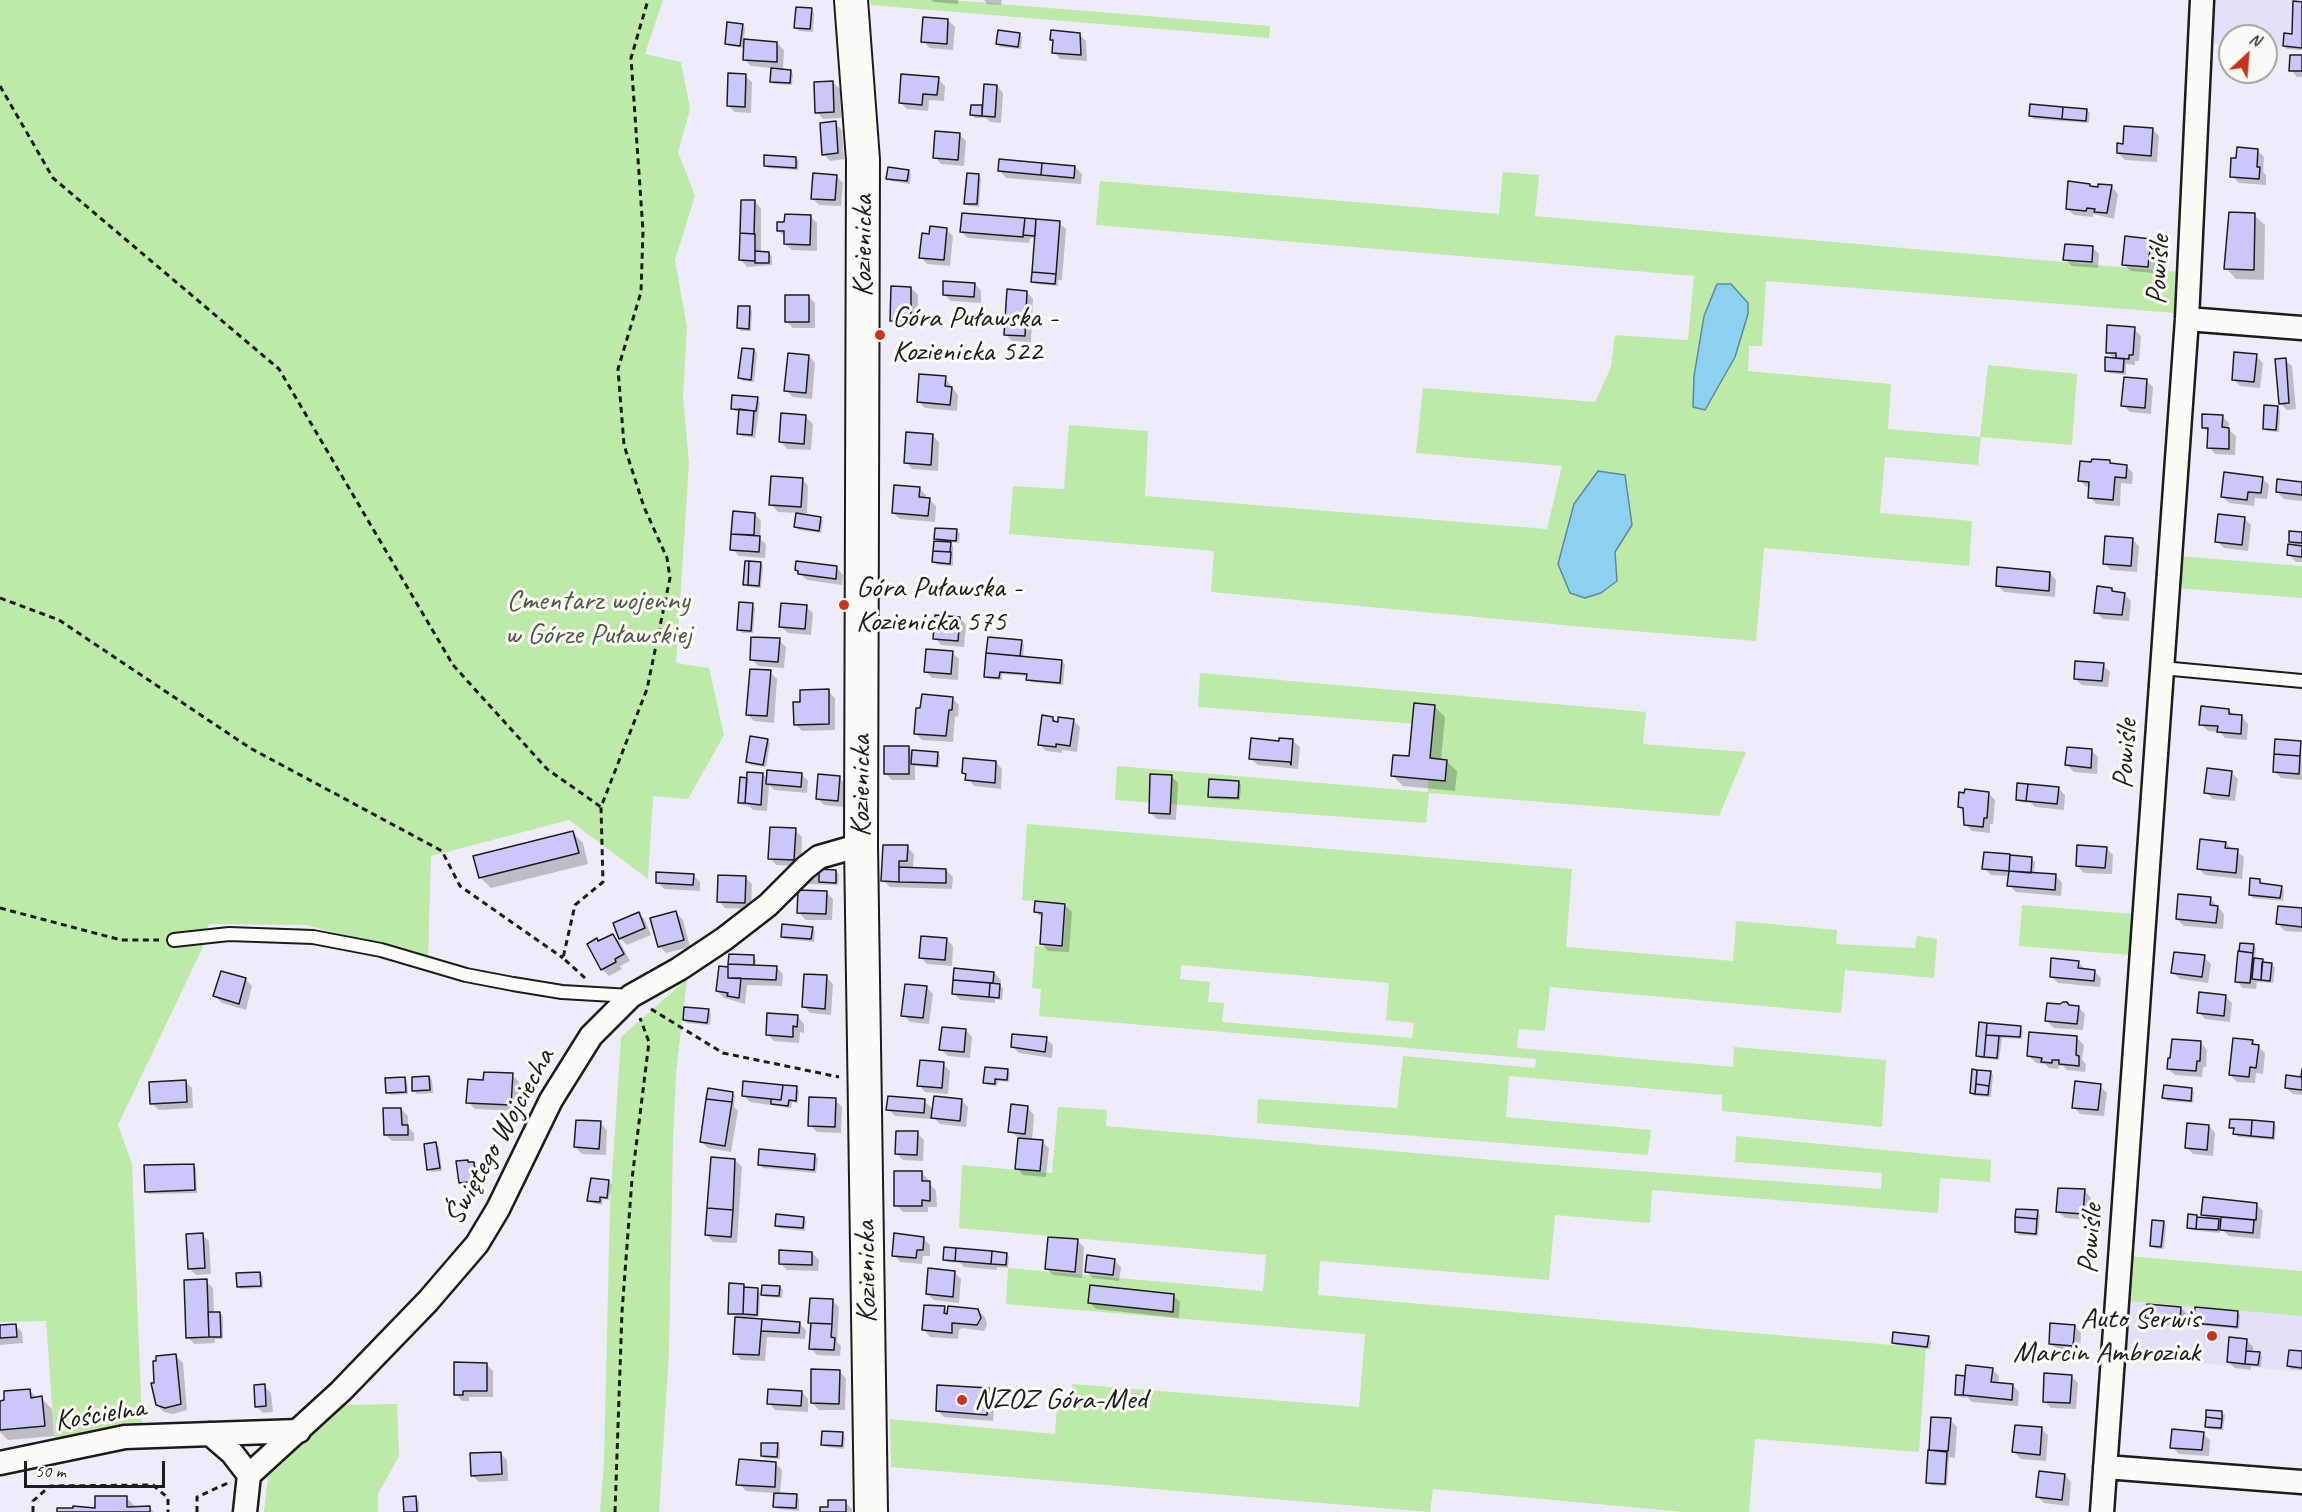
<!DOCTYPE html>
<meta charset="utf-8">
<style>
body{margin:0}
#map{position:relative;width:2302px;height:1512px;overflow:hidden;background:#eeecf8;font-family:Caveat,sans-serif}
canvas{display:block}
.north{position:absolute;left:2218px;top:24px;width:60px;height:60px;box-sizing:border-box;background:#fdfcf7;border:2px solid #a3a29f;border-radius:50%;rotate:26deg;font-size:16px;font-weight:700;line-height:24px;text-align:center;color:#1c1c1c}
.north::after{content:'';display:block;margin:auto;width:21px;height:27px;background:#c8321e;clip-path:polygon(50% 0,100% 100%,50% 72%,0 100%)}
.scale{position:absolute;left:24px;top:1461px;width:141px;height:27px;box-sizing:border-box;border:3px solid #1c1c1c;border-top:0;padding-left:8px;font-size:18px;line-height:21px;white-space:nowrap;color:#1c1c1c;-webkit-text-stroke:4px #fdfcf7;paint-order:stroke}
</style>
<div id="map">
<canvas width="2302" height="1512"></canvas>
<div class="north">N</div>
<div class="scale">50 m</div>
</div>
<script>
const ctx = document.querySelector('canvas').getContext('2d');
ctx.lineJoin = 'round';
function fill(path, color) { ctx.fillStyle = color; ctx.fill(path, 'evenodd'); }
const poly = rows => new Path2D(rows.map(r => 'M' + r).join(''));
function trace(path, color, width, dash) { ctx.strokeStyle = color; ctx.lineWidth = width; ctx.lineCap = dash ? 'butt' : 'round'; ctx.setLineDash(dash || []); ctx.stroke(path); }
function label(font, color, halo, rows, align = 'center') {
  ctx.font = font + ' Caveat,sans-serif'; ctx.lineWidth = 6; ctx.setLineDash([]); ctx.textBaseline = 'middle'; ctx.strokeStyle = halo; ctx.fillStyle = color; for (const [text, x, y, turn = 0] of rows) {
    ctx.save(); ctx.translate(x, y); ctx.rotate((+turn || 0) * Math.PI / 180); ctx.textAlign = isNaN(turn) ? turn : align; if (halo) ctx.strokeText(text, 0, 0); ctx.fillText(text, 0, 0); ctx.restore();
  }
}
fill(poly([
 [2211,0,2302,0,2302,48,2266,46,2266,36,2230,36,2230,44,2210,43],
 [2125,1301,2302,1316,2302,1372,2122,1356]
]), '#e3e1f9');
fill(poly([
 [0,0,663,0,645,54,681,62,690,109,678,152,695,196,675,260,687,327,683,397,689,463,676,663,709,668,724,735,688,799,653,796,648,879,569,820,431,856,428,957,306,925,209,924,202,949,118,1125,132,1164,142,1427,55,1446,46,1321,0,1322],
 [870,0,951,0,1270,26,1269,38,871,5],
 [1503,172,1539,175,1535,216,2178,272,2176,313,1766,281,1762,346,1749,346,1748,371,1891,384,1888,429,1980,437,1988,365,2077,374,2072,445,1981,437,1978,465,1885,457,1880,513,1972,521,1969,566,1764,548,1756,641,1573,626,1211,592,1214,551,1009,534,1013,486,1064,489,1069,425,1148,431,1145,496,1547,529,1562,466,1416,453,1423,388,1595,402,1611,367,1615,335,1688,340,1694,276,1096,225,1100,181,1499,214],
 [2178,556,2302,566,2302,598,2176,588],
 [1200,673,1646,712,1643,744,1746,752,1719,816,1429,793,1426,823,1115,800,1117,766,1428,792,1430,725,1198,707],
 [1027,824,1572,869,1566,947,1733,961,1736,921,1837,930,1836,944,1915,948,1917,936,1937,939,1934,978,1845,970,1841,1013,1550,987,1545,1031,1519,1029,1517,1048,1733,1067,1734,1047,1886,1060,1882,1127,1722,1111,1722,1095,1509,1076,1506,1117,1651,1130,1648,1155,1257,1123,1258,1099,1397,1108,1403,1056,1535,1068,1536,1059,1039,1016,1041,989,1032,988,1035,946,1063,948,1067,904,1022,900],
 [1181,965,1389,983,1386,1020,1414,1023,1412,1038,1222,1022,1224,1003,1208,1002,1210,982,1180,979],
 [2022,905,2133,914,2131,955,2019,946],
 [687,979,676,1073,673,1143,669,1351,659,1512,600,1512,604,1463,610,1207,621,1037],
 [1058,1107,1107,1110,1106,1126,1528,1163,1881,1189,1882,1173,1735,1162,1736,1136,1991,1160,1990,1182,1940,1178,1938,1213,1652,1190,1650,1223,1555,1215,1549,1280,1320,1261,1318,1295,1926,1348,1919,1452,1755,1439,1749,1512,1684,1512,1433,1489,1430,1512,891,1467,890,1419,1055,1434,1057,1408,1070,1409,1072,1384,1359,1407,1365,1334,1006,1304,1008,1268,1263,1291,1266,1255,959,1228,962,1165,1052,1173],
 [2128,1256,2302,1271,2302,1316,2125,1301],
 [397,1404,399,1456,378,1494,378,1512,264,1512,268,1477,343,1405]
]), '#bdeaa8');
const water = poly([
 [1717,284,1731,284,1748,303,1748,314,1735,357,1705,410,1693,407,1694,376,1704,316,1717,284],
 [1598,471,1625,475,1632,525,1615,552,1617,581,1601,593,1585,598,1570,593,1558,564,1574,504,1598,471]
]);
fill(water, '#8dd0ef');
trace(water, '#60889b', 1.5);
fill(poly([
 [931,0,958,0,958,4,934,2],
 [984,0,1002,0,1001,5,987,4],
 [2302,3,2302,50,2287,49,2284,46,2293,35],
 [811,10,814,13,813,32,799,31,796,28],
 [948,20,955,27,953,50,930,48,923,41],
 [742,25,745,28,744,41,777,43,784,50,783,71,790,71,793,74,792,85,774,84,771,81,772,68,751,66,745,60,745,48,729,46,726,44],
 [1019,34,1022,37,1021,49,1000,47,997,44],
 [1079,34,1086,41,1087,61,1060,59,1054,52,1055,42,1051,39],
 [2302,57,2302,77,2297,77,2291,70],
 [745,76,752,82,751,113,735,112,728,106],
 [938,79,945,86,944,101,929,100,928,111,907,109,900,102],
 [833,83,840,89,841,118,823,119,817,112],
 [997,86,1003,93,1001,123,990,122,986,118,975,118,972,115,972,106,984,107],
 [2087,110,2090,113,2089,123,2034,119,2031,116],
 [835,123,842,130,844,159,830,161,824,154],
 [2152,129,2159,136,2157,162,2125,160,2118,153,2124,145],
 [960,135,966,141,964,166,941,164,935,157],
 [2257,150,2264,157,2263,172,2266,175,2266,185,2239,183,2232,176],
 [796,158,799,161,798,170,768,168,765,165],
 [1075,167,1082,174,1081,184,1006,178,1000,171],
 [908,171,911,174,910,184,891,181,888,178],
 [978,175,981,178,979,207,969,206,966,203],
 [836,176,843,183,841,206,819,205,812,198],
 [2089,185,2092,188,2100,189,2100,186,2112,187,2118,194,2114,219,2093,214,2093,217,2074,215,2067,209],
 [754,201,761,208,761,253,769,253,772,256,772,265,747,267,741,260],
 [2254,215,2265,225,2264,280,2236,279,2226,268],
 [810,216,817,223,817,251,792,250,785,244,785,237,778,230],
 [1059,223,1066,229,1062,280,1058,280,1058,286,1036,284,1033,281,1036,238,1030,238,1029,243,968,238,961,232],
 [947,230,953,236,950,266,927,264,921,257],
 [2150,240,2157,247,2154,273,2131,271,2124,265],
 [2092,247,2099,254,2098,268,2072,266,2065,259],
 [975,284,981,291,981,303,951,301,944,294],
 [911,288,918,295,917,328,898,327,892,320],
 [1027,292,1033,299,1031,342,1012,341,1005,334],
 [809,297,815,303,815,328,793,328,786,321],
 [749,308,752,311,751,331,741,331,738,328],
 [2134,329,2141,336,2139,361,2135,361,2135,365,2126,364,2126,375,2109,373,2106,370,2115,359,2107,352],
 [754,350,757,353,754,382,743,381,740,378],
 [809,356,815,363,812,399,793,397,786,390],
 [2256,356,2263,363,2260,388,2240,386,2233,379],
 [2285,360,2292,366,2296,409,2287,410,2280,403],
 [945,378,958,395,957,411,925,408,918,401],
 [2146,381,2153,387,2151,414,2130,412,2123,405],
 [757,399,760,402,755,438,742,436,739,433,741,412,735,411,732,408],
 [2277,408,2280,411,2279,432,2267,431,2264,428],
 [2222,416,2229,423,2228,429,2236,436,2235,455,2215,454,2209,447,2209,433,2203,427],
 [806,417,813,424,811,450,787,449,781,442],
 [932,435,939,442,938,471,912,469,906,462],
 [2109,461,2113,465,2126,466,2133,473,2132,484,2121,483,2120,506,2096,504,2090,497,2091,487,2086,487,2080,480],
 [2262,478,2269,485,2267,499,2255,498,2254,506,2229,503,2222,496],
 [802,479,808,486,807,513,800,513,799,515,820,518,823,521,821,533,799,530,796,527,798,513,778,512,772,505],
 [2302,484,2302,501,2284,499,2277,492],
 [919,488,926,495,925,499,929,499,936,506,935,522,900,519,893,513],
 [734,513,755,514,761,521,760,539,766,544,765,558,739,556,732,549],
 [2244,518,2251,525,2248,551,2224,548,2217,541],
 [957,531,960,534,959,543,949,542,953,546,953,566,937,565,934,562,940,543,936,538],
 [2302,533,2302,562,2296,562,2289,555,2296,547,2290,541],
 [2132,539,2139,546,2137,572,2111,570,2105,564],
 [760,563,763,566,761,588,748,587,745,585],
 [837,568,843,575,842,585,807,580,796,570],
 [2050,573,2056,580,2055,597,2004,592,1997,585],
 [2112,589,2116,593,2124,594,2131,601,2129,621,2103,619,2096,612],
 [752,605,755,608,753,633,742,633,739,630],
 [806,607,813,613,811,635,788,633,781,627],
 [960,618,966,625,964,647,941,645,935,638],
 [989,639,1021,642,1024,644,1023,658,1062,661,1065,664,1063,685,1031,682,1028,676,1002,674,1002,680,989,679,986,676],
 [779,640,786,647,784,668,758,666,752,659],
 [952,653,959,659,958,680,932,678,925,671],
 [2103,665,2110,672,2108,687,2082,685,2075,679],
 [770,672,777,679,774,723,754,721,748,715],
 [828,691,835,698,835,730,802,731,795,724,802,703],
 [952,698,959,705,958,717,955,716,953,742,922,740,915,733],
 [1434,706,1445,717,1441,760,1446,761,1457,771,1455,791,1403,786,1393,776,1411,758],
 [2229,710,2235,716,2242,717,2248,724,2247,740,2225,738,2220,732,2208,731,2201,724],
 [1052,718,1059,724,1073,720,1080,727,1077,752,1062,750,1062,753,1046,751,1039,744],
 [767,740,770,743,766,767,751,765,748,762],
 [1293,741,1300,747,1298,769,1258,765,1251,759,1280,742],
 [2301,743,2302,780,2281,778,2274,771],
 [908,747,912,751,937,753,940,756,939,768,915,766,915,780,892,780,885,773],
 [2091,750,2098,757,2097,774,2074,772,2067,765],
 [996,762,1002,769,1001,789,974,786,963,772],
 [2231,772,2238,779,2235,801,2213,799,2206,792],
 [763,774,768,780,801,774,808,781,807,793,774,790,769,785,767,811,753,810,749,806,742,805,739,802,748,780],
 [1171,776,1178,783,1176,820,1157,819,1150,813],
 [839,778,846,784,844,807,824,805,817,798],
 [1238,782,1241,785,1240,800,1212,799,1209,796],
 [2058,788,2065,795,2064,810,2035,807,2031,803,2020,802,2017,799],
 [1988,793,1995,800,1993,824,1990,824,1990,833,1972,831,1965,824,1965,812,1960,806,1966,795],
 [795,830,802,837,801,866,776,865,770,858],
 [573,833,583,843,588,864,491,888,480,877],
 [2225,843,2244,857,2242,879,2205,875,2199,869],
 [907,847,914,854,913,869,946,870,953,877,952,889,890,887,883,880],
 [2106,848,2113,855,2112,874,2084,873,2077,866],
 [2009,856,2032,859,2035,862,2034,874,2056,876,2062,883,2061,896,2016,892,2009,885,2010,876,1991,875,1984,868],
 [817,871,836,871,839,874,838,885,805,884],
 [693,875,700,882,700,891,664,889,657,882],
 [745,877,752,884,751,909,725,908,719,901],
 [2259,881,2262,884,2281,887,2284,890,2283,901,2253,898,2250,895],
 [826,892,833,899,832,920,806,920,799,913],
 [2210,898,2224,914,2223,929,2184,926,2177,919],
 [1065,905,1072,912,1069,952,1048,951,1042,944,1043,919,1036,912],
 [2302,909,2302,932,2285,931,2278,924],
 [676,913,683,920,690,947,666,953,659,946],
 [639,914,645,920,651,935,627,945,620,938],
 [812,928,815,931,814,942,785,939,782,936],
 [613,935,620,942,630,961,620,966,622,969,609,976,602,969,599,943],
 [946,939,953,946,952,966,927,964,921,958],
 [2253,945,2256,948,2255,957,2275,967,2273,983,2257,982,2256,989,2243,988,2236,981,2244,953,2241,951],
 [730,956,753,957,756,960,756,967,776,967,783,974,782,986,747,985,745,1004,724,998,717,991,730,968],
 [2204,957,2211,964,2208,983,2180,979,2173,972],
 [2078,962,2085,969,2094,971,2101,978,2100,987,2058,983,2051,976],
 [956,970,994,973,1001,980,1000,986,1003,988,1002,1000,995,999,995,1003,960,1000,953,993],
 [826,977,833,984,831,1015,810,1013,804,1006],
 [246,980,252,986,246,1010,222,1003,215,996],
 [926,987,933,994,929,1024,910,1022,903,1015],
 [2225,996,2232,1003,2230,1022,2205,1019,2199,1012],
 [2078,1007,2085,1014,2083,1030,2054,1028,2047,1021],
 [708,1011,711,1014,710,1025,687,1023,684,1020],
 [798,1017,804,1024,804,1033,800,1032,799,1043,774,1041,767,1034],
 [1980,1024,2020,1028,2023,1031,2022,1039,2002,1038,1999,1060,1980,1058,1977,1056],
 [966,1030,972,1037,970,1058,948,1056,941,1050],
 [2077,1038,2084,1045,2082,1060,2086,1064,2085,1072,2067,1070,2063,1066,2059,1066,2058,1069,2049,1068,2045,1064,2036,1063,2029,1056],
 [1046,1039,1053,1045,1052,1058,1019,1053,1012,1046],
 [2252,1041,2265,1053,2263,1074,2256,1073,2255,1083,2237,1082,2230,1075],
 [2201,1043,2207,1050,2206,1067,2203,1067,2202,1077,2175,1075,2168,1069],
 [943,1064,950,1071,948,1094,925,1092,919,1085],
 [1007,1070,1010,1073,1009,1082,998,1081,997,1086,988,1085,985,1082],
 [1973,1071,1990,1072,1993,1075,1991,1097,1974,1096,1971,1093],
 [512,1075,519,1082,517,1111,475,1109,468,1102,485,1081],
 [429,1077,432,1080,433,1093,417,1094,414,1091],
 [405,1078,407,1081,408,1094,391,1095,388,1092],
 [2302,1079,2302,1095,2293,1094,2286,1088],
 [185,1081,192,1088,193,1108,159,1110,152,1104],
 [2100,1086,2107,1093,2104,1116,2080,1114,2074,1107],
 [796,1088,799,1091,798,1103,792,1102,791,1108,750,1102,743,1095],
 [2191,1089,2194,1092,2193,1103,2167,1101,2164,1098],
 [733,1093,735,1096,734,1107,738,1111,731,1152,708,1148,701,1141],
 [835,1100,842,1107,841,1133,817,1132,810,1125],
 [961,1100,968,1107,966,1127,940,1124,931,1115,930,1119,895,1116,888,1109,924,1101,934,1110],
 [1028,1108,1034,1115,1032,1141,1042,1142,1049,1148,1046,1177,1023,1175,1017,1168,1019,1138,1010,1131],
 [401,1109,408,1116,408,1127,414,1133,414,1141,392,1141,385,1134],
 [600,1123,607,1130,606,1155,582,1154,575,1147],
 [2274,1124,2276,1127,2275,1140,2238,1137,2231,1127],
 [2209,1126,2215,1133,2213,1156,2193,1154,2186,1147],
 [917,1133,924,1140,923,1161,903,1160,897,1154],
 [436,1144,439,1147,442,1171,432,1172,429,1169],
 [815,1155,818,1158,816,1173,763,1168,760,1165],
 [735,1160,742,1167,737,1243,713,1242,707,1235],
 [467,1161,476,1166,478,1184,464,1186,461,1183],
 [193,1165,196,1168,197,1193,149,1194,146,1191],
 [921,1172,928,1179,928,1183,936,1190,937,1207,928,1207,928,1212,903,1212,896,1205],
 [609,1182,612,1185,609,1200,603,1199,602,1205,592,1203,589,1200],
 [2085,1191,2091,1198,2090,1220,2065,1218,2058,1212],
 [2256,1204,2263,1211,2260,1239,2229,1236,2221,1229,2220,1233,2191,1230,2189,1227,2190,1216,2207,1218,2203,1214],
 [2037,1212,2040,1215,2038,1236,2019,1235,2016,1232],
 [803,1218,806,1221,805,1231,779,1228,776,1226],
 [2164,1222,2166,1225,2164,1249,2154,1248,2151,1245],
 [202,1235,209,1241,211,1274,196,1275,189,1268],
 [923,1238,930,1245,930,1256,923,1256,922,1264,900,1262,894,1255],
 [1078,1241,1084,1247,1082,1278,1053,1275,1046,1268],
 [812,1253,819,1260,818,1271,787,1270,780,1263],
 [1006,1254,1009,1257,1008,1268,997,1267,997,1270,964,1267,960,1263,947,1262,944,1259],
 [1114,1260,1121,1267,1119,1281,1093,1278,1086,1271],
 [954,1272,961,1279,959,1303,934,1300,927,1294],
 [260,1273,263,1276,263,1288,241,1289,238,1286],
 [206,1281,213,1288,214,1314,220,1313,223,1316,223,1339,215,1339,215,1343,194,1344,188,1337],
 [744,1285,747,1289,757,1290,760,1293,759,1317,745,1317,745,1320,799,1323,806,1330,805,1339,767,1337,765,1361,741,1360,734,1353,737,1316,729,1313],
 [780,1287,783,1290,782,1298,765,1297,763,1294],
 [1174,1296,1180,1302,1179,1318,1096,1309,1090,1303],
 [811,1299,833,1301,839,1307,837,1342,841,1346,840,1356,817,1355,810,1348],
 [944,1308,949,1313,978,1310,985,1317,987,1325,984,1331,962,1328,959,1330,958,1339,930,1337,924,1330],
 [2181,1308,2188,1315,2187,1327,2154,1324,2147,1318],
 [2237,1312,2240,1315,2239,1329,2198,1325,2195,1322],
 [15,1325,22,1332,23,1343,0,1345,0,1326],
 [2074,1326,2081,1333,2080,1352,2057,1350,2050,1343],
 [1928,1338,1931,1341,1930,1349,1896,1345,1893,1342],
 [2246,1340,2253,1347,2253,1353,2259,1353,2262,1356,2261,1367,2251,1366,2251,1370,2235,1368,2228,1362],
 [2302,1352,2302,1370,2291,1369,2288,1366],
 [176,1356,183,1363,187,1410,173,1414,164,1412,157,1405],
 [486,1364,493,1371,493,1397,469,1397,469,1401,462,1401,456,1394],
 [1992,1369,1999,1376,1998,1384,2013,1385,2019,1392,2018,1406,1972,1402,1966,1396,1966,1398,1960,1397,1957,1394,1966,1379],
 [839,1371,846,1378,845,1410,819,1410,812,1403],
 [2071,1376,2078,1383,2076,1409,2051,1408,2044,1401],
 [264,1386,271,1393,273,1412,263,1413,256,1406],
 [29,1390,37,1398,41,1398,52,1409,54,1436,8,1440,0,1432,0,1402,6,1401],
 [988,1390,995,1397,993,1421,944,1417,937,1410],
 [802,1392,808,1399,808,1412,775,1410,769,1403],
 [2222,1413,2225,1415,2223,1430,2209,1429,2206,1426],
 [1950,1420,1957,1427,1955,1458,1949,1457,1947,1486,1930,1485,1928,1482,1933,1452,1930,1449],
 [2041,1429,2048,1435,2046,1461,2021,1459,2014,1452],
 [842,1434,845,1437,844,1449,826,1447,823,1445],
 [2203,1434,2210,1440,2209,1456,2179,1454,2172,1447],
 [777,1445,780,1448,780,1459,765,1458,762,1455],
 [500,1453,507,1460,508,1481,479,1482,472,1475],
 [775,1463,782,1470,780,1495,796,1496,799,1499,799,1511,777,1509,775,1506,775,1493,746,1491,739,1484],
 [2065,1475,2071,1482,2069,1506,2044,1503,2038,1497],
 [126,1497,137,1508,150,1508,154,1512,58,1512,97,1509],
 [416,1498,419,1501,419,1512,406,1512],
 [845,1502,852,1509,852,1512,821,1512]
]), '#0003');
const building = poly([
 [2293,1,2302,2,2302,48,2283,46,2284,33,2292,34,2293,1],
 [796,7,812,8,810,29,794,28,796,7],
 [923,17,948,19,947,44,921,42,923,17],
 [727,22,743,24,740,46,725,44,727,22],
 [998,30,1020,33,1018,47,996,44,998,30],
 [1051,30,1080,33,1081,55,1052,53,1053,40,1050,40,1051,30],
 [744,39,777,42,777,62,743,60,744,39],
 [2290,55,2302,55,2302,71,2289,71,2290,55],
 [771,68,791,70,790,83,770,82,771,68],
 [728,73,746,74,745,107,727,106,728,73],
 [901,74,939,77,937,95,923,94,922,105,899,103,901,74],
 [833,81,834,112,815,113,814,82,833,81],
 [984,84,997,85,995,117,982,116,984,84],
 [2030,104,2063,107,2062,119,2029,116,2030,104],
 [971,105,982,105,982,116,970,115,971,105],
 [2063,107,2087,109,2086,121,2062,119,2063,107],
 [836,121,838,153,822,155,820,123,836,121],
 [2124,126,2153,128,2151,156,2117,153,2117,143,2123,144,2124,126],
 [935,131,960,133,958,160,933,158,935,131],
 [2237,147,2258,149,2257,167,2260,167,2259,179,2230,177,2231,158,2236,158,2237,147],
 [764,155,796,157,796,168,764,166,764,155],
 [999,159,1042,163,1041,175,998,171,999,159],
 [1042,163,1075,166,1074,178,1041,175,1042,163],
 [888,167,909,170,907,181,886,179,888,167],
 [813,173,837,175,835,200,811,199,813,173],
 [967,173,979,174,977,204,964,204,967,173],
 [2068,181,2090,184,2090,186,2098,187,2098,184,2112,185,2107,213,2094,212,2095,209,2087,208,2086,211,2066,209,2068,181],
 [741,200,755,200,754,234,740,233,741,200],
 [2229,212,2255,213,2254,270,2224,269,2229,212],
 [962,213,1025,218,1023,237,960,232,962,213],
 [785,214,811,215,810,245,784,244,784,231,777,231,777,222,784,222,785,214],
 [1025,218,1036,219,1035,236,1023,235,1025,218],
 [1036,219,1060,221,1056,274,1032,272,1036,219],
 [930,226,947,228,944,260,919,258,922,233,929,234,930,226],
 [740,233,755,234,755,261,739,260,740,233],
 [2125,236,2151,239,2148,267,2122,265,2125,236],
 [2065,244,2093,246,2092,262,2063,260,2065,244],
 [755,251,769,252,769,263,755,263,755,251],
 [1032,272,1056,274,1055,284,1031,282,1032,272],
 [943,281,975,283,974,297,943,295,943,281],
 [891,286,911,287,911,321,890,321,891,286],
 [1007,289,1027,291,1025,336,1004,335,1007,289],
 [785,295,809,295,809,322,785,322,785,295],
 [738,306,750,306,749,329,737,328,738,306],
 [2107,325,2135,327,2133,355,2129,355,2129,359,2116,358,2116,353,2106,353,2107,325],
 [742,348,754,349,751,380,738,378,742,348],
 [2234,352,2257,354,2254,382,2232,380,2234,352],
 [788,353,809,355,806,393,784,391,788,353],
 [2105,357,2124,359,2123,372,2105,371,2105,357],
 [2286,358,2289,403,2279,404,2275,359,2286,358],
 [919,374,946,376,945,386,952,387,950,405,917,402,919,374],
 [2124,377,2147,379,2145,408,2121,406,2124,377],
 [732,395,758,397,756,411,731,409,732,395],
 [2264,405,2278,406,2276,430,2263,429,2264,405],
 [739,409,754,411,752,435,737,434,739,409],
 [781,413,806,415,804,444,779,442,781,413],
 [2202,414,2223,415,2222,427,2229,428,2229,449,2207,448,2208,428,2202,428,2202,414],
 [906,432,933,434,931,465,904,463,906,432],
 [2092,459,2110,460,2110,463,2127,465,2126,478,2115,477,2113,500,2088,498,2089,482,2078,481,2080,461,2091,462,2092,459],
 [2224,472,2263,477,2261,493,2248,492,2247,500,2221,497,2224,472],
 [771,476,803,478,801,507,769,505,771,476],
 [2277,479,2302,482,2302,495,2276,492,2277,479],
 [894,485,920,487,919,497,930,498,928,516,892,513,894,485],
 [733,511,755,513,754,535,731,534,733,511],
 [796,513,821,517,819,531,794,527,796,513],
 [2218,514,2245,517,2242,545,2215,542,2218,514],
 [935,528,957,529,956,541,934,539,935,528],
 [2289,531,2302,532,2302,543,2289,542,2289,531],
 [731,534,760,536,759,552,730,550,731,534],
 [2105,536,2133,538,2131,566,2103,564,2105,536],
 [934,541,951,542,950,552,933,551,934,541],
 [2288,544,2302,546,2302,557,2287,555,2288,544],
 [933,551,951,552,950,564,932,562,933,551],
 [745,561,749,561,748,585,743,585,745,561],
 [749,561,761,562,759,586,748,585,749,561],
 [796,561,837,566,836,579,798,574,798,571,795,570,796,561],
 [1997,567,2050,572,2049,591,1996,586,1997,567],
 [2097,586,2112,588,2112,591,2125,593,2122,615,2094,613,2097,586],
 [739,602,753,603,751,631,737,630,739,602],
 [781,603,807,605,805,629,779,627,781,603],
 [935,615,960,617,958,641,933,639,935,615],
 [751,637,780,638,778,662,750,660,751,637],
 [988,637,1022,640,1020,656,986,653,988,637],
 [926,649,953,651,951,674,924,672,926,649],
 [986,653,1062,660,1060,683,1026,680,1027,674,1000,672,999,678,984,677,986,653],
 [2075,661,2104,663,2102,681,2074,679,2075,661],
 [750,669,771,670,767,716,746,715,750,669],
 [829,689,829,724,794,725,793,702,800,702,800,690,829,689],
 [922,694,953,697,952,710,949,710,946,736,914,734,916,708,920,708,922,694],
 [1414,703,1435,705,1430,758,1447,760,1445,781,1391,776,1393,755,1409,756,1414,703],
 [2201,706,2229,709,2229,714,2242,715,2241,734,2217,732,2218,726,2199,725,2201,706],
 [1042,715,1053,717,1053,721,1058,722,1058,717,1074,719,1070,746,1056,744,1056,747,1038,745,1042,715],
 [750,736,768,739,763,765,746,762,750,736],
 [1251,738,1279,741,1279,738,1293,739,1291,765,1290,762,1249,759,1251,738],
 [2275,739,2301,741,2300,756,2274,754,2275,739],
 [884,746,909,746,909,774,884,774,884,746],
 [2067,747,2092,749,2091,768,2065,765,2067,747],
 [912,750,938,752,937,766,911,764,912,750],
 [2274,754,2300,756,2299,774,2273,772,2274,754],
 [963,758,996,761,995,783,965,780,966,774,962,773,963,758],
 [2207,768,2232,771,2229,796,2204,793,2207,768],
 [767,770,802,773,801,787,766,784,767,770],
 [747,772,763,773,761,805,745,803,747,772],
 [818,774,840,776,838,801,816,799,818,774],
 [1150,774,1172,775,1170,814,1149,813,1150,774],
 [740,777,747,778,745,803,738,803,740,777],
 [1209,779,1239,781,1238,798,1208,797,1209,779],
 [2017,783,2028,784,2026,801,2016,800,2017,783],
 [2028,784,2059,787,2057,804,2026,801,2028,784],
 [1965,789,1989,792,1987,818,1984,818,1983,827,1964,825,1963,808,1958,807,1959,792,1964,793,1965,789],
 [770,827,796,828,794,860,768,859,770,827],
 [573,831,579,853,479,878,473,856,573,831],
 [2200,839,2226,842,2225,848,2238,849,2236,873,2197,869,2200,839],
 [883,845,908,845,907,861,899,861,899,882,881,881,883,845],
 [2077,845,2107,847,2105,868,2076,866,2077,845],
 [1984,852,2010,854,2009,871,1982,869,1984,852],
 [2010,855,2032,857,2031,873,2009,871,2010,855],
 [899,867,946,869,946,883,899,882,899,867],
 [819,869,836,870,836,883,819,882,819,869],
 [2009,871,2056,874,2055,890,2007,886,2009,871],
 [656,872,694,874,693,885,656,883,656,872],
 [718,875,746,876,745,903,717,902,718,875],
 [2250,878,2260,879,2260,883,2282,886,2280,898,2249,895,2250,878],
 [798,890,827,891,826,914,797,913,798,890],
 [2178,894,2211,897,2210,905,2218,906,2216,923,2176,919,2178,894],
 [1035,901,1065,904,1062,946,1040,944,1042,913,1034,912,1035,901],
 [2278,906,2302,908,2302,927,2276,924,2278,906],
 [676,911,684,940,658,947,650,918,676,911],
 [639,912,645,928,619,939,613,923,639,912],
 [782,924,813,927,811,939,781,937,782,924],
 [613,934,624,954,615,959,616,962,601,970,587,944,597,938,598,941,613,934],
 [921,936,947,938,945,960,919,958,921,936],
 [2240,943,2254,944,2253,953,2239,951,2240,943],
 [2238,951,2253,953,2250,983,2235,982,2238,951],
 [2174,952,2205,955,2202,977,2171,973,2174,952],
 [729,954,754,955,754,965,728,964,729,954],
 [2051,958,2079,961,2078,968,2095,970,2094,981,2050,977,2051,958],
 [2254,958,2263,959,2261,980,2252,979,2254,958],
 [2262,962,2272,963,2270,981,2261,980,2262,962],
 [728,964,777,966,776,980,728,978,728,964],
 [719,966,728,967,728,978,741,978,739,998,727,996,728,993,716,991,719,966],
 [954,968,994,972,993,983,953,980,954,968],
 [221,971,246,978,239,1004,213,996,221,971],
 [804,974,827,975,825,1009,802,1007,804,974],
 [953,980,990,983,989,997,952,994,953,980],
 [990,983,1000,984,999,998,989,997,990,983],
 [905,984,927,986,923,1018,901,1016,905,984],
 [2199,992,2226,995,2224,1016,2197,1013,2199,992],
 [2063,1002,2067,1002,2069,1005,2079,1006,2077,1024,2045,1021,2047,1003,2060,1004,2063,1002],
 [684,1007,709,1009,707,1023,683,1020,684,1007],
 [767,1013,798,1015,797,1027,793,1026,793,1037,766,1035,767,1013],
 [1979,1022,1987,1023,1984,1057,1976,1056,1979,1022],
 [1987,1023,2021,1026,2020,1037,1986,1035,1987,1023],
 [942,1027,966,1029,964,1052,939,1050,942,1027],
 [2029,1032,2077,1036,2076,1055,2079,1056,2079,1066,2059,1064,2059,1060,2052,1060,2052,1063,2041,1062,2042,1058,2027,1056,2029,1032],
 [1012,1034,1047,1037,1045,1052,1011,1047,1012,1034],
 [1986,1035,1999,1036,1997,1058,1984,1057,1986,1035],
 [2233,1038,2253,1040,2252,1044,2259,1045,2256,1068,2250,1067,2249,1077,2229,1075,2233,1038],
 [2172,1039,2201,1041,2200,1061,2197,1061,2196,1071,2167,1069,2168,1058,2170,1058,2172,1039],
 [920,1060,944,1062,942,1088,917,1086,920,1060],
 [985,1067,1008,1069,1007,1080,995,1079,995,1084,983,1083,985,1067],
 [1972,1069,1977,1070,1975,1094,1970,1093,1972,1069],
 [2302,1069,2302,1090,2285,1088,2286,1075,2301,1077,2302,1069],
 [1977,1070,1991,1071,1989,1086,1976,1084,1977,1070],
 [484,1072,513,1073,511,1105,466,1103,468,1079,483,1080,484,1072],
 [429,1076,430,1090,412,1091,412,1077,429,1076],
 [405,1077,406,1092,386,1093,385,1078,405,1077],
 [186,1080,187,1102,150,1104,149,1082,186,1080],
 [743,1081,783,1085,781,1100,742,1096,743,1081],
 [2075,1081,2101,1084,2098,1110,2072,1108,2075,1081],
 [1976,1084,1989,1086,1988,1095,1975,1094,1976,1084],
 [783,1085,797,1086,796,1101,789,1100,788,1106,771,1104,771,1099,781,1100,783,1085],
 [2164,1085,2192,1088,2191,1101,2162,1098,2164,1085],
 [708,1088,733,1092,732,1102,706,1099,708,1088],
 [888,1096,925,1099,924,1113,886,1110,888,1096],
 [934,1096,962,1099,960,1121,931,1118,934,1096],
 [809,1097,836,1098,835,1127,808,1126,809,1097],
 [706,1099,732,1102,725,1146,700,1142,706,1099],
 [1011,1104,1028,1106,1025,1134,1008,1132,1011,1104],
 [383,1108,401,1108,402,1125,408,1125,408,1135,384,1135,383,1108],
 [2230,1119,2252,1120,2251,1136,2233,1134,2234,1128,2229,1128,2230,1119],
 [576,1120,601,1121,599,1149,574,1147,576,1120],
 [2252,1120,2274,1122,2273,1138,2251,1136,2252,1120],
 [2187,1123,2209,1125,2207,1150,2185,1148,2187,1123],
 [896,1131,918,1131,917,1155,895,1154,896,1131],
 [1018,1138,1043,1140,1040,1171,1015,1169,1018,1138],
 [436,1142,440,1168,427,1170,424,1144,436,1142],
 [759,1149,815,1154,814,1170,758,1165,759,1149],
 [711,1157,735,1159,733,1210,707,1208,711,1157],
 [468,1160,468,1162,474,1162,476,1181,459,1183,456,1161,468,1160],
 [194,1164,195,1190,145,1192,144,1165,194,1164],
 [894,1171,922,1171,922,1181,930,1181,930,1201,922,1200,922,1206,894,1206,894,1171],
 [591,1178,609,1180,607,1198,600,1197,600,1202,587,1201,591,1178],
 [2058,1188,2085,1189,2083,1214,2056,1212,2058,1188],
 [2203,1197,2257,1203,2256,1220,2201,1215,2203,1197],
 [707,1208,733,1210,731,1237,705,1235,707,1208],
 [2016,1209,2038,1210,2037,1219,2015,1217,2016,1209],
 [776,1214,804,1217,803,1228,775,1226,776,1214],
 [2188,1214,2197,1215,2196,1229,2187,1228,2188,1214],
 [2015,1217,2037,1219,2036,1234,2015,1232,2015,1217],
 [2197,1217,2219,1219,2218,1230,2196,1229,2197,1217],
 [2221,1217,2254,1220,2253,1233,2220,1230,2221,1217],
 [2152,1220,2164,1221,2161,1247,2150,1246,2152,1220],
 [203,1233,205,1268,188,1269,186,1234,203,1233],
 [894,1233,924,1237,923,1250,917,1250,916,1258,892,1256,894,1233],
 [1048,1237,1078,1239,1075,1272,1045,1269,1048,1237],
 [944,1247,956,1248,955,1261,943,1260,944,1247],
 [956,1248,992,1251,991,1264,955,1261,956,1248],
 [779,1250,812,1252,812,1265,779,1264,779,1250],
 [992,1251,1007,1253,1006,1265,991,1264,992,1251],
 [1087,1255,1115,1259,1113,1275,1085,1272,1087,1255],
 [928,1268,955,1271,953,1297,926,1294,928,1268],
 [260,1272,261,1286,237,1287,236,1273,260,1272],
 [207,1279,209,1337,186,1338,184,1280,207,1279],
 [729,1283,744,1284,743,1314,728,1314,729,1283],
 [762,1285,780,1286,779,1296,761,1295,762,1285],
 [1090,1285,1174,1294,1173,1312,1088,1303,1090,1285],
 [744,1287,758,1288,757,1315,743,1314,744,1287],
 [810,1298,833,1299,832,1324,808,1323,810,1298],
 [2147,1304,2181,1307,2180,1321,2145,1318,2147,1304],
 [924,1305,945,1306,944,1313,947,1314,948,1306,978,1309,981,1318,977,1325,952,1323,952,1333,922,1330,924,1305],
 [2195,1307,2238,1311,2237,1327,2194,1323,2195,1307],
 [208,1312,220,1312,221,1337,209,1337,208,1312],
 [735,1317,762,1319,759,1355,733,1354,735,1317],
 [762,1319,800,1322,799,1333,761,1331,762,1319],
 [811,1323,832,1324,831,1337,835,1338,834,1350,809,1349,811,1323],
 [2050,1323,2075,1325,2073,1346,2049,1344,2050,1323],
 [16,1324,17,1337,0,1338,0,1325,16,1324],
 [1893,1332,1929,1336,1927,1347,1892,1343,1893,1332],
 [2229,1337,2247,1339,2245,1364,2227,1362,2229,1337],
 [2289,1350,2302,1351,2302,1368,2287,1366,2289,1350],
 [2246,1351,2260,1352,2258,1365,2245,1364,2246,1351],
 [176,1354,181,1404,165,1408,156,1405,151,1383,154,1383,153,1361,156,1361,156,1356,176,1354],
 [454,1362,487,1363,487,1391,463,1391,463,1395,454,1395,454,1362],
 [1966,1365,1993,1368,1991,1382,2013,1384,2012,1400,1963,1395,1966,1365],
 [811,1369,840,1370,839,1404,811,1403,811,1369],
 [2044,1373,2072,1375,2070,1403,2043,1402,2044,1373],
 [1956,1375,1965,1376,1963,1395,1955,1395,1956,1375],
 [265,1384,266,1406,255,1407,254,1385,265,1384],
 [937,1385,989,1388,987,1415,936,1411,937,1385],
 [30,1389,31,1398,42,1396,45,1426,0,1430,0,1401,4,1400,4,1391,30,1389],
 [768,1389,802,1391,801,1406,767,1404,768,1389],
 [2206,1410,2222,1411,2222,1419,2206,1417,2206,1410],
 [1931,1417,1951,1418,1948,1451,1929,1450,1931,1417],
 [2206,1417,2222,1419,2221,1428,2205,1427,2206,1417],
 [2015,1425,2042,1427,2040,1455,2012,1452,2015,1425],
 [2172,1429,2204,1432,2202,1450,2170,1448,2172,1429],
 [822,1431,843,1432,842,1446,821,1445,822,1431],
 [761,1443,778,1443,777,1457,761,1456,761,1443],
 [1928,1450,1947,1452,1945,1484,1926,1483,1928,1450],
 [501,1452,502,1474,471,1476,470,1453,501,1452],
 [739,1459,776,1462,775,1487,736,1485,739,1459],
 [2039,1471,2065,1474,2062,1500,2036,1497,2039,1471],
 [774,1493,797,1494,796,1508,773,1507,774,1493],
 [95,1496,127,1496,127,1507,150,1506,150,1512,57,1512,57,1508,73,1508,73,1506,95,1508,95,1496],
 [416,1496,417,1512,404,1512,403,1497,416,1496],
 [828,1500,846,1500,846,1512,820,1512,820,1507,828,1507,828,1500]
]);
fill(building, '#cac8fa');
trace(building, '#1c1c1c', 1.5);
const service = poly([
 [2162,668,2302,681],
 [174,940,229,934,313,937,381,950,466,975,513,984,562,992,631,996]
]);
const minor = poly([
 [2187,319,2302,328],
 [210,1434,232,1453,249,1475],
 [0,1463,125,1437,299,1431],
 [2105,1467,2302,1482],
 [245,1512,249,1475,341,1391,428,1301,477,1244,498,1209,551,1100,591,1036,631,996,679,969,724,939,768,905,805,868,819,857,861,845],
 [2102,1512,2187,319,2202,0]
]);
const secondary = poly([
 [851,0,863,160,861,845,871,1512]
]);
trace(service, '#1c1c1c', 16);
trace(minor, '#1c1c1c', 27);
trace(secondary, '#1c1c1c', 36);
trace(poly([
 [0,86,53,178,279,369,453,665,547,769,601,807],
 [0,598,59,620,250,748,442,851,460,886,563,958],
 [0,908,121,940,159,940],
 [585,978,563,958,575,905,603,882,601,807,647,689,670,578,667,558,644,507,624,445,618,369,641,292,643,231,631,58,648,0],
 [651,1009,723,1053,839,1077],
 [33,1512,33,1501,50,1486,153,1485,168,1498,168,1512],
 [197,1512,197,1497,228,1483],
 [615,1512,622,1312,632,1179,649,1042,640,1018]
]), '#1c1c1c', 3, [6, 4.5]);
trace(service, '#fdfcf7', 12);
trace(minor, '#fdfcf7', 22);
trace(secondary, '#fdfcf7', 32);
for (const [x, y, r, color] of [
 [880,335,6,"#c8321e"],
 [844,605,6,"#c8321e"],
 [2212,1336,6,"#c8321e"],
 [962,1400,6,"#c8321e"]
]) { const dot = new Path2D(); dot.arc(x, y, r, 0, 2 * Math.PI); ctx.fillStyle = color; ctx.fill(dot); trace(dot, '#fdfcf7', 2); }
label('30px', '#1c1c1c', '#fdfcf7', [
 ["Kozienicka",863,246,-90],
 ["Powiśle",2159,270,-87],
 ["Powiśle",2126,754,-86],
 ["Kozienicka",861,786,-90],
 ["Świętego Wojciecha",500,1137,-61],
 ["Powiśle",2091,1239,-86],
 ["Kozienicka",867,1272,-91],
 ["Kościelna",100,1415,-9]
]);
label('30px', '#1c1c1c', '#fdfcf7', [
 ["Góra Puławska -",892,318],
 ["Kozienicka 522",892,352],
 ["Góra Puławska -",856,588],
 ["Kozienicka 575",856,622],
 ["Auto Serwis",2200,1319,"right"],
 ["Marcin Ambroziak",2200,1353,"right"],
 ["NZOZ Góra-Med",974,1400]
], 'left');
label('30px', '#4c5a46', '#fdfcf7', [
 ["Cmentarz wojenny",598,601],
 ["w Górze Puławskiej",598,635]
]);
</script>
